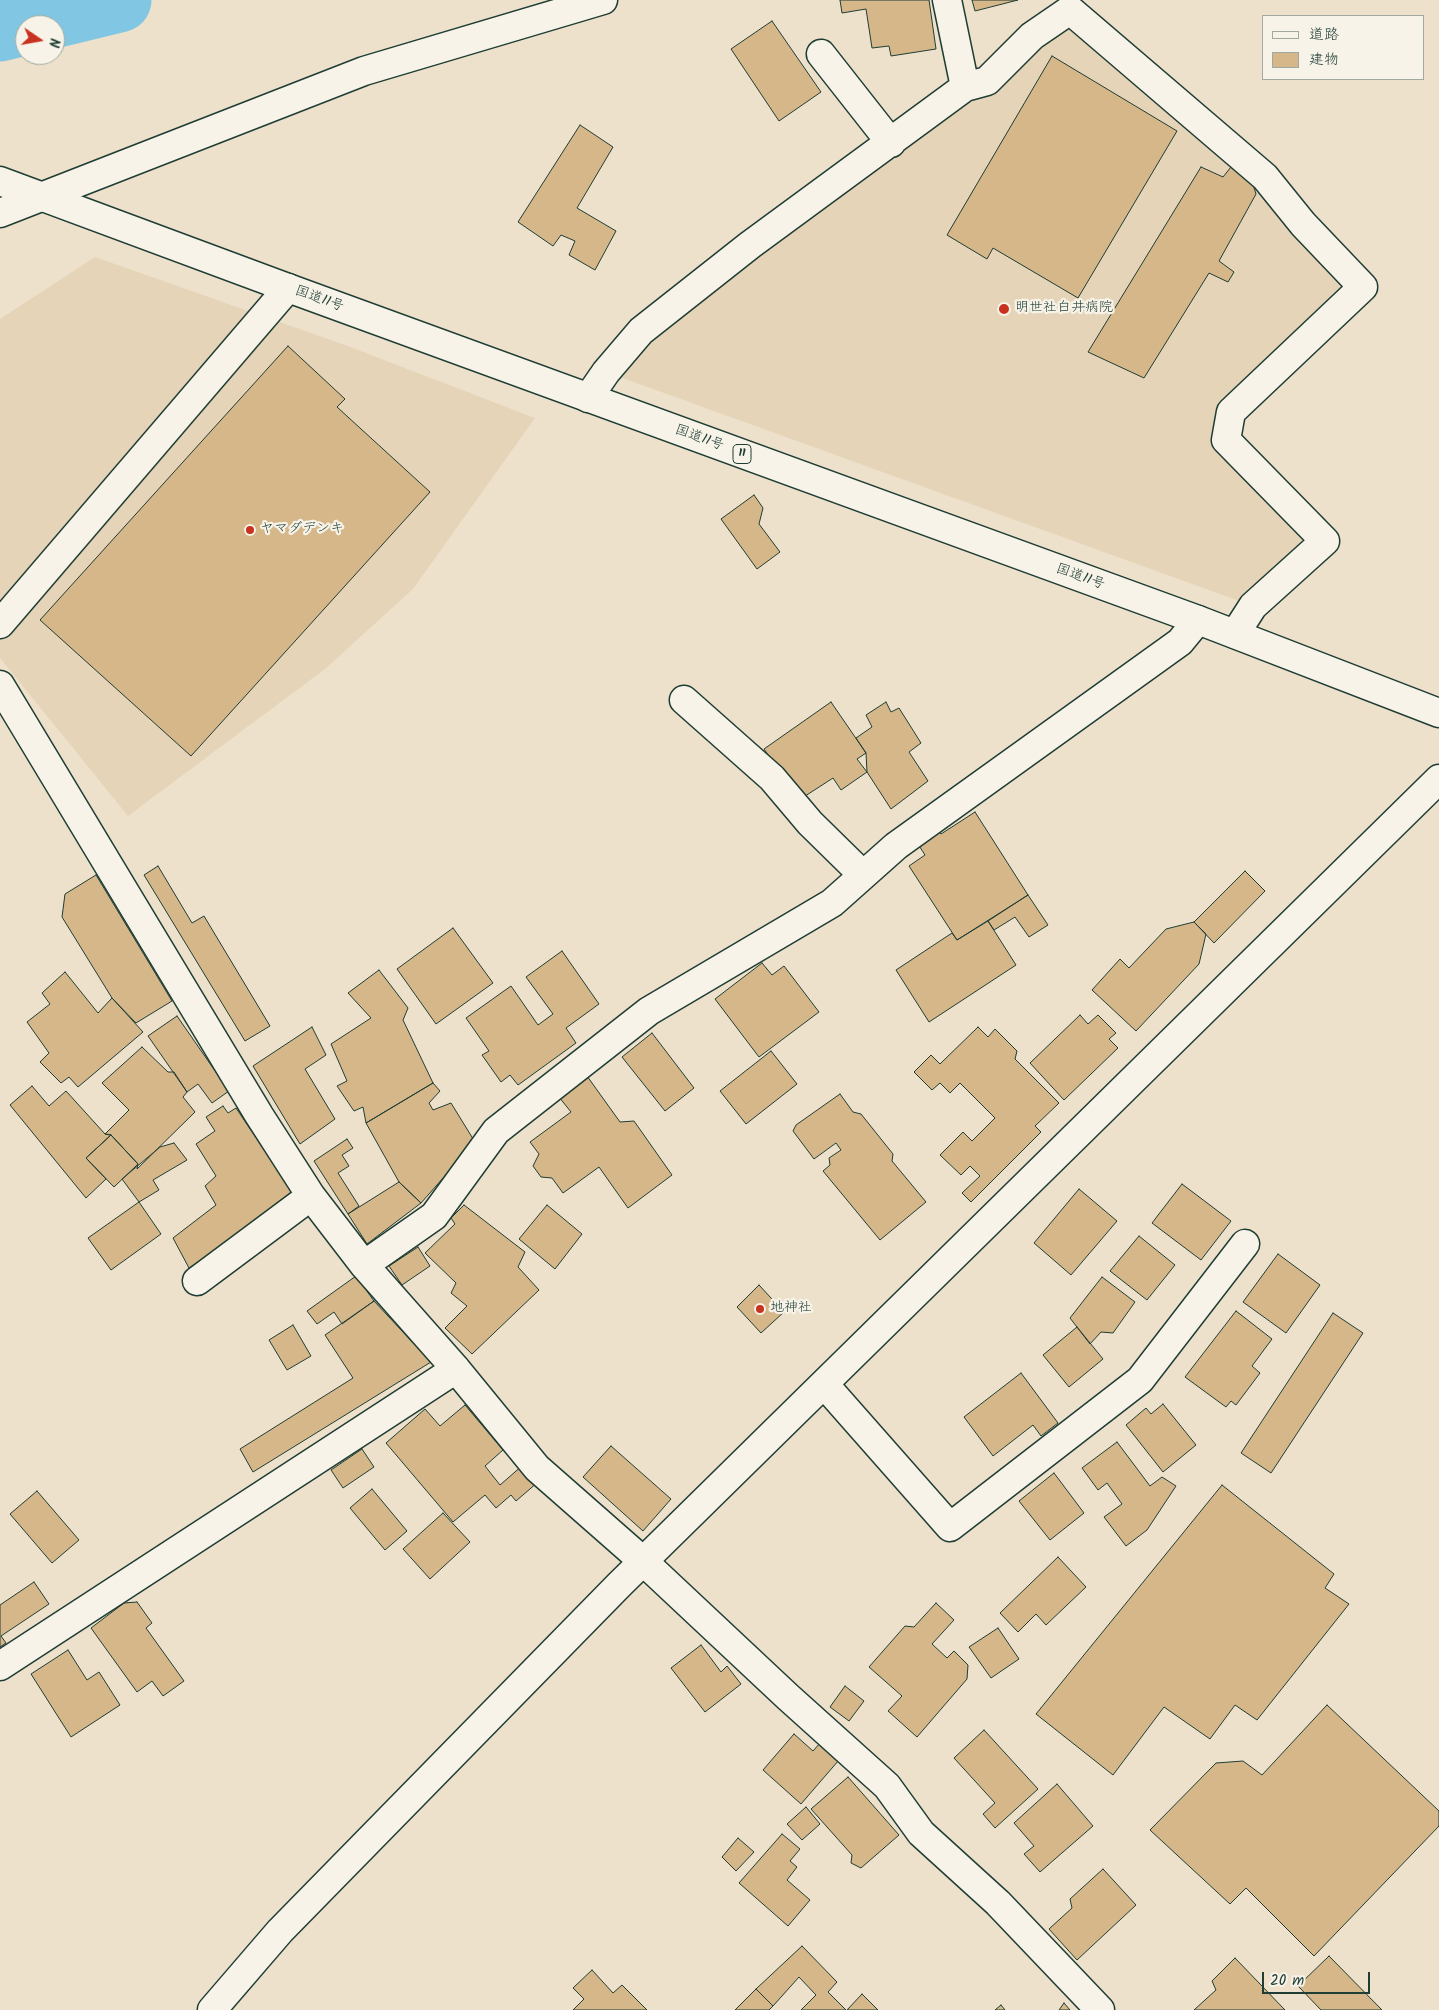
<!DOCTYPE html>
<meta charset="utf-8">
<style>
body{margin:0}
#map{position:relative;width:1439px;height:2010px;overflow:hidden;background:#ede1cc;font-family:Kalam,"Klee One",sans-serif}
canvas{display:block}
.legend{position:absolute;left:1262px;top:15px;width:162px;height:65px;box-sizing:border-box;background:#f7f3e8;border:1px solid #a1aaa0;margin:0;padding:6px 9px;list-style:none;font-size:15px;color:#1f3d34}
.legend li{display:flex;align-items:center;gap:10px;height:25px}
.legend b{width:25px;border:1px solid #a1aaa0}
.north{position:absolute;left:15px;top:15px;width:50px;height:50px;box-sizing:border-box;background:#f7f3e8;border:1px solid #a1aaa0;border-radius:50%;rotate:102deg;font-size:14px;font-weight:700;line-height:20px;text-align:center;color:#1f3d34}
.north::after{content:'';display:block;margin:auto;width:18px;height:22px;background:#c8321e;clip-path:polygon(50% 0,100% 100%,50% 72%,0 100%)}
.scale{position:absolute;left:1262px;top:1972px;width:108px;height:22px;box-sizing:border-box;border:2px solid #1f3d34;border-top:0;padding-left:6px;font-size:15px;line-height:18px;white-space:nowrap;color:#1f3d34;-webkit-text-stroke:4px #f7f3e8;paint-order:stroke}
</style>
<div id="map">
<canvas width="1439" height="2010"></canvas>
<ul class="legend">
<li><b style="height:6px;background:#f7f3e8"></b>道路</li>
<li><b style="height:14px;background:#d6b78a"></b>建物</li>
</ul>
<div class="north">N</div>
<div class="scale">20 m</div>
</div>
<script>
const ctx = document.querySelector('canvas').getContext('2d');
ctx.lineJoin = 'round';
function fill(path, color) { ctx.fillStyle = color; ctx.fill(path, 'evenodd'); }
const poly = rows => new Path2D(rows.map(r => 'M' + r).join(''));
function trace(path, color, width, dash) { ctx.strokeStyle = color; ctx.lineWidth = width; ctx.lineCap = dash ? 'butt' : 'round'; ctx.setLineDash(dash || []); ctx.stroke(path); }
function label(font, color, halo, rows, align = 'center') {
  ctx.font = font + ' Kalam,"Klee One",sans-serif'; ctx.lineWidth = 4.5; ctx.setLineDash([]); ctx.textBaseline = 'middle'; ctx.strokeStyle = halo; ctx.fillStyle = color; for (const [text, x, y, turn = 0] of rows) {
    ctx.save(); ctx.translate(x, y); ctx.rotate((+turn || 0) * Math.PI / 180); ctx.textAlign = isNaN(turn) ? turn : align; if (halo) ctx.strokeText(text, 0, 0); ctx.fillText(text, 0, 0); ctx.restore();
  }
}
fill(poly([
 [1070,10,1363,287,1231,412,1227,440,1325,541,1253,606,606,372],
 [95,257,345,345,535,418,413,589,325,669,128,816,0,658,0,319]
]), '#e6d4b8');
trace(poly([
 [0,29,119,0]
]), '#81c6e2', 65);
const building = poly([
 [840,0,929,0,936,49,891,56,889,46,872,48,866,9,842,13,840,0],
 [972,0,1018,0,975,11,972,0],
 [772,21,821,92,779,121,731,49,772,21],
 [1052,56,1177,131,1078,298,993,248,987,259,947,235,1052,56],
 [580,125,613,147,577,208,616,231,595,270,569,255,575,241,561,235,553,246,518,222,580,125],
 [1201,167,1223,177,1231,167,1252,181,1256,194,1219,261,1234,272,1228,282,1209,273,1144,378,1088,352,1201,167],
 [288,346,345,399,337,407,430,492,191,756,40,620,288,346],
 [754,495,763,508,759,524,780,552,757,569,721,519,754,495],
 [831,702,866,753,857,759,867,772,841,790,833,778,799,800,764,749,831,702],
 [886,702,891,712,899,708,921,743,909,752,928,781,891,809,867,772,866,753,856,738,872,727,866,715,886,702],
 [975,812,1028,895,957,940,909,866,925,855,916,841,937,827,941,834,975,812],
 [158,866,192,923,204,916,270,1026,245,1041,144,875,158,866],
 [1245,871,1265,891,1214,943,1194,922,1245,871],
 [96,875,172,1001,136,1023,112,998,62,917,65,894,96,875],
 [1028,895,1048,925,1029,937,1015,917,994,930,988,921,1028,895],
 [988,921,1016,965,929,1022,896,970,952,933,957,940,988,921],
 [1194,922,1206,934,1199,964,1136,1031,1092,990,1120,959,1129,968,1166,929,1194,922],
 [453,928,493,983,436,1024,397,969,453,928],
 [562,951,599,1004,566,1028,576,1043,518,1085,510,1075,501,1082,482,1055,489,1051,466,1018,511,986,538,1025,553,1014,526,977,562,951],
 [762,963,772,975,784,966,819,1012,759,1057,715,999,762,963],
 [379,970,408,1008,403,1020,433,1083,366,1123,363,1107,354,1111,337,1086,347,1081,331,1044,371,1018,348,993,379,970],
 [65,972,98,1013,112,998,143,1032,78,1087,69,1077,61,1083,40,1062,49,1053,27,1022,50,1004,42,993,65,972],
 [1080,1015,1088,1024,1098,1015,1116,1033,1109,1039,1118,1048,1064,1100,1030,1063,1080,1015],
 [177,1016,229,1091,212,1103,198,1084,187,1092,148,1036,177,1016],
 [312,1027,326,1055,305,1069,335,1119,300,1144,253,1066,312,1027],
 [978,1027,988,1037,995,1029,1017,1051,1015,1059,1059,1103,1035,1126,1041,1132,971,1202,962,1193,980,1176,970,1166,961,1175,940,1155,963,1132,972,1141,995,1118,960,1083,950,1093,940,1083,932,1090,914,1072,931,1055,940,1064,978,1027],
 [652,1033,694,1088,665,1111,622,1057,652,1033],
 [142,1047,168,1072,174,1072,187,1092,183,1097,195,1112,137,1169,138,1164,111,1135,105,1134,129,1110,102,1083,142,1047],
 [771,1051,797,1084,746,1124,720,1091,771,1051],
 [587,1076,620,1122,634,1121,672,1175,628,1208,599,1167,563,1193,552,1178,541,1177,533,1166,539,1154,530,1142,571,1112,559,1097,587,1076],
 [433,1083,440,1091,429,1103,433,1110,451,1103,475,1142,421,1203,399,1182,366,1123,433,1083],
 [32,1086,49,1106,66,1091,105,1134,111,1135,86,1158,106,1179,86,1198,10,1105,32,1086],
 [840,1094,853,1112,861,1114,893,1154,892,1161,926,1202,880,1240,823,1171,830,1165,829,1158,841,1150,836,1143,814,1159,793,1131,796,1125,840,1094],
 [223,1106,228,1113,236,1108,296,1197,189,1268,173,1238,216,1205,205,1186,216,1176,196,1144,215,1131,206,1117,223,1106],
 [111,1135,138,1164,114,1187,86,1158,111,1135],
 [347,1139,353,1148,342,1155,349,1166,338,1173,359,1206,348,1214,314,1161,347,1139],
 [174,1143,187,1160,153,1180,159,1190,139,1202,122,1179,160,1147,174,1143],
 [399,1182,421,1203,367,1244,348,1214,399,1182],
 [1182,1184,1231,1221,1201,1260,1152,1223,1182,1184],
 [1079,1189,1117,1221,1071,1275,1034,1243,1079,1189],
 [139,1202,161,1234,111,1270,88,1238,139,1202],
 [464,1205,525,1252,518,1267,539,1290,472,1354,445,1328,467,1306,451,1293,456,1283,425,1253,455,1224,451,1218,464,1205],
 [547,1205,582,1234,555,1269,519,1239,547,1205],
 [1139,1236,1175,1265,1147,1300,1110,1271,1139,1236],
 [418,1247,430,1266,402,1285,389,1266,418,1247],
 [1278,1254,1320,1285,1286,1333,1243,1302,1278,1254],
 [356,1276,374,1301,342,1324,334,1312,317,1324,307,1311,356,1276],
 [1102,1277,1135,1302,1113,1333,1101,1332,1090,1344,1070,1318,1102,1277],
 [759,1285,784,1312,761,1333,737,1307,759,1285],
 [374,1301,431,1362,253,1472,240,1449,353,1378,325,1335,374,1301],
 [1236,1311,1272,1339,1252,1366,1260,1373,1236,1405,1231,1401,1226,1407,1185,1377,1236,1311],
 [1333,1313,1363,1333,1271,1473,1241,1453,1333,1313],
 [293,1325,311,1356,287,1370,269,1340,293,1325],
 [1077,1327,1103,1359,1069,1387,1043,1355,1077,1327],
 [1021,1373,1058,1423,1041,1436,1033,1425,993,1456,964,1417,1021,1373],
 [1163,1404,1196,1445,1163,1472,1126,1425,1146,1408,1151,1414,1163,1404],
 [465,1405,503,1450,485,1466,500,1485,523,1465,538,1482,516,1501,511,1495,496,1508,485,1495,453,1522,386,1443,425,1409,440,1426,465,1405],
 [1117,1442,1150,1486,1162,1477,1176,1486,1147,1530,1126,1546,1104,1517,1122,1504,1107,1483,1098,1490,1082,1468,1117,1442],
 [611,1446,671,1499,643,1531,583,1477,611,1446],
 [362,1449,374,1467,343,1488,331,1470,362,1449],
 [1054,1473,1084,1513,1050,1540,1019,1501,1054,1473],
 [1222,1485,1334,1574,1325,1588,1349,1604,1257,1720,1235,1705,1210,1739,1164,1707,1113,1775,1036,1714,1222,1485],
 [372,1489,407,1531,385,1550,350,1508,372,1489],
 [37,1491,79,1540,52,1563,10,1514,37,1491],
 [443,1513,470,1542,430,1579,403,1549,443,1513],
 [1058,1557,1086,1587,1046,1625,1036,1614,1018,1632,1000,1613,1058,1557],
 [34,1582,49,1604,1,1636,6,1643,0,1647,0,1605,34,1582],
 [137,1602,152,1623,146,1628,184,1681,163,1696,152,1681,137,1692,91,1628,124,1603,137,1602],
 [936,1603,954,1620,932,1644,947,1658,954,1651,968,1665,967,1679,917,1737,888,1711,902,1696,869,1667,905,1626,914,1627,936,1603],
 [998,1628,1019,1659,991,1678,969,1647,998,1628],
 [701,1645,721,1672,727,1666,741,1684,705,1712,671,1668,701,1645],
 [68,1650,87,1680,99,1672,120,1705,71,1737,31,1674,68,1650],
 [845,1686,864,1701,849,1721,830,1707,845,1686],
 [1327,1705,1439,1811,1439,1826,1314,1956,1246,1888,1230,1904,1150,1830,1216,1763,1243,1761,1262,1775,1327,1705],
 [984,1730,1038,1789,995,1828,983,1814,995,1803,954,1758,984,1730],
 [794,1734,813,1751,820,1743,839,1760,801,1804,763,1770,794,1734],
 [848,1777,899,1835,861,1868,851,1863,852,1855,811,1809,848,1777],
 [1057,1784,1093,1826,1040,1872,1024,1854,1034,1846,1014,1823,1057,1784],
 [806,1807,820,1824,802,1840,787,1824,806,1807],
 [782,1834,800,1849,790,1861,797,1867,787,1880,810,1900,788,1926,739,1883,782,1834],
 [738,1838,754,1852,736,1871,722,1857,738,1838],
 [1103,1869,1136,1905,1077,1960,1049,1929,1072,1908,1070,1899,1103,1869],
 [802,1946,837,1982,828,1992,846,2010,801,2010,816,1995,799,1977,773,2006,756,1989,802,1946],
 [1329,1956,1382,2010,1321,2010,1298,1986,1329,1956],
 [1235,1958,1285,2010,1194,2010,1216,1990,1212,1981,1235,1958],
 [592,1970,613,1993,622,1985,647,2010,573,2010,584,1999,573,1988,592,1970],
 [756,1989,773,2006,769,2010,735,2010,756,1989],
 [862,1994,878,2010,847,2010,862,1994],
 [1064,2003,1070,2010,1059,2010,1064,2003],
 [1001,2005,1005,2010,995,2010,1001,2005]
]);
fill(building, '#d6b78a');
trace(building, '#1f3d34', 1);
const minor = poly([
 [821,54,891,143],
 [965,87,987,81,1032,36,1070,10,1265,177,1303,224,1363,287,1231,412,1226,440,1325,541,1253,606,1235,634],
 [0,213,364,71,603,0],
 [588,398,606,372,641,331,750,245,965,87,947,0],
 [0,624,288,288],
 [0,685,259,1115,311,1196,364,1265,456,1369,537,1468,644,1562,788,1697,887,1786,921,1833,998,1903,1100,2010],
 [684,700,772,778,810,823,863,875],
 [364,1265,434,1216,496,1131,649,1011,832,903,896,846,1180,642,1198,620],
 [197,1281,311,1196],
 [824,1384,950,1527,1140,1380,1245,1244],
 [0,1666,456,1369],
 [212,2010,280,1931,619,1585,1439,779]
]);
const highway = poly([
 [0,181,288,288,1198,620,1439,713]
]);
trace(minor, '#1f3d34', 31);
trace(highway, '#1f3d34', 31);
trace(minor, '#f7f3e8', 28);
trace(highway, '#f7f3e8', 28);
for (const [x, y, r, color] of [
 [1004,309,6,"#c8321e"],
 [250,530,5,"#c8321e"],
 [760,1309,5,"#c8321e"]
]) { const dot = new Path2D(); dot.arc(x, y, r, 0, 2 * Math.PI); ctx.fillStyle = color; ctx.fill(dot); trace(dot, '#f7f3e8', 2); }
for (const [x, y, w] of [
 [742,454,18]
]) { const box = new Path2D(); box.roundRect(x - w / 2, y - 9.5, w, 19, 4); ctx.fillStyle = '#f7f3e8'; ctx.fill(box); trace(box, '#1f3d34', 1); }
label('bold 12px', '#1f3d34', null, [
 ["11",742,454]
]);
label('14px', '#1f3d34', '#f7f3e8', [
 ["国道11号",319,300,20],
 ["国道11号",699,439,20],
 ["国道11号",1080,578,20]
]);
label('14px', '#1f3d34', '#f7f3e8', [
 ["明世社白井病院",1015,309],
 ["ヤマダデンキ",260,530],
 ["地神社",770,1309]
], 'left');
</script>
